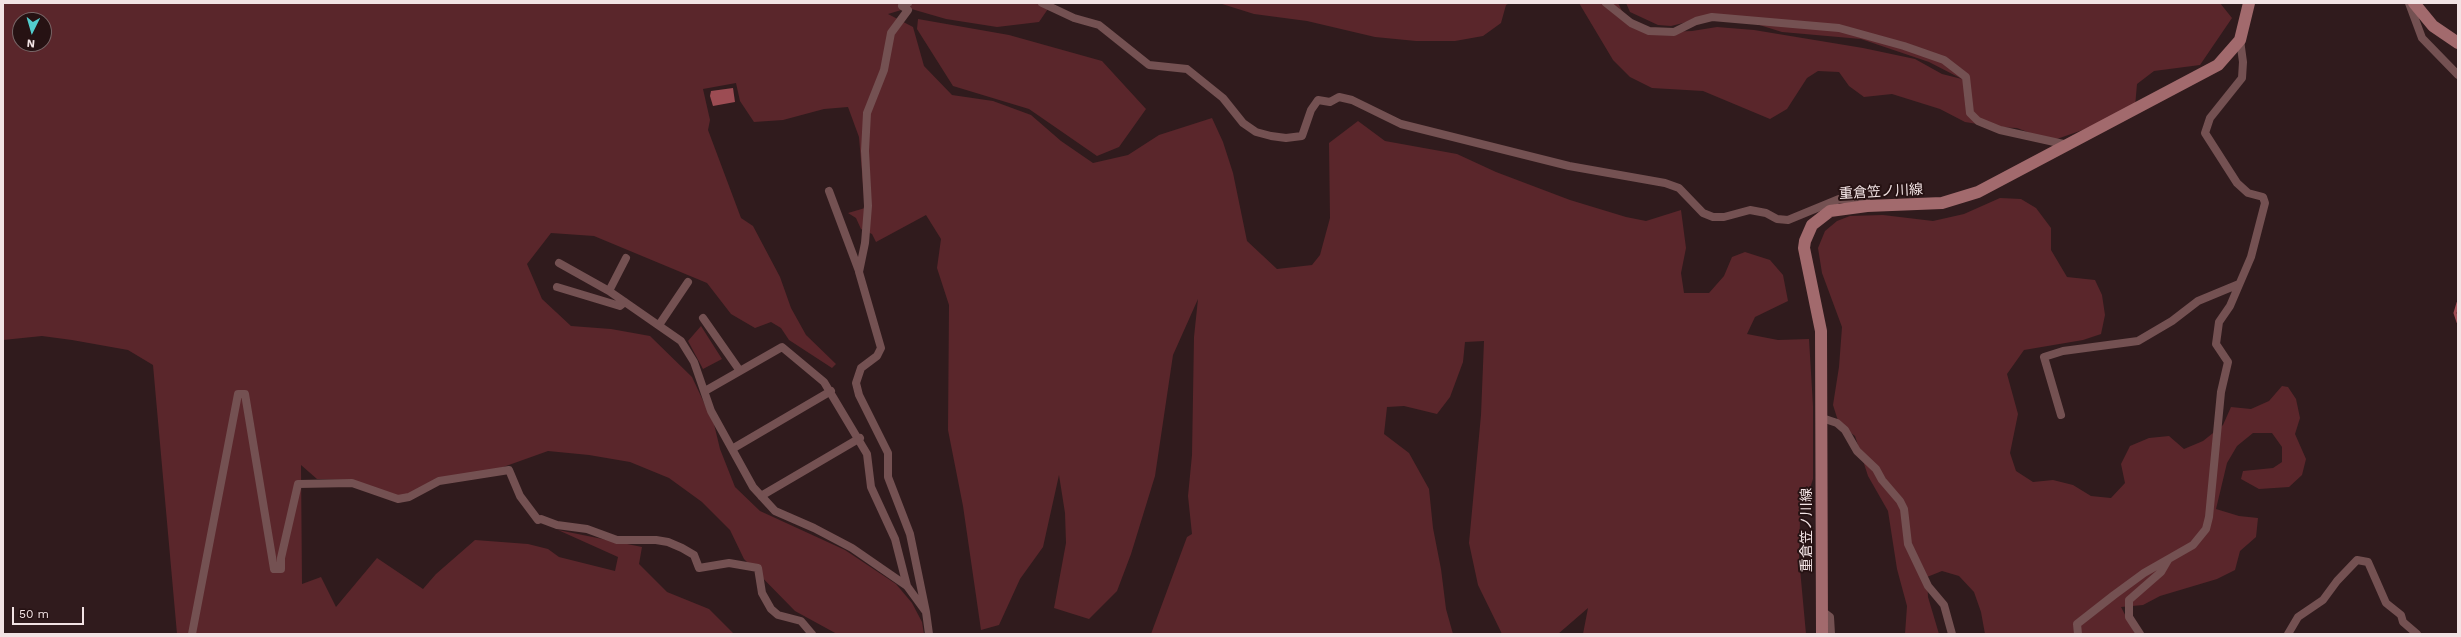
<!DOCTYPE html>
<meta charset="utf-8">
<style>
body{margin:0}
#map{position:relative;width:2461px;height:637px;overflow:hidden;background:#301b1d;font-family:"Work Sans",sans-serif}
canvas{display:block}
.frame{position:absolute;inset:0;border:4px solid #f2e3e4;pointer-events:none}
.north{position:absolute;left:12px;top:12px;width:40px;height:40px;box-sizing:border-box;background:#261213;border:1px solid #786667;border-radius:50%;rotate:185deg;font-size:11px;font-weight:700;line-height:16px;text-align:center;color:#f2e3e4}
.north::after{content:'';display:block;margin:auto;width:14px;height:18px;background:#52cdce;clip-path:polygon(50% 0,100% 100%,50% 72%,0 100%)}
.scale{position:absolute;left:12px;top:607px;width:72px;height:18px;box-sizing:border-box;border:2px solid #f2e3e4;border-top:0;padding-left:5px;font-size:12px;line-height:14px;white-space:nowrap;color:#f2e3e4;-webkit-text-stroke:3px #261213;paint-order:stroke}
</style>
<div id="map">
<canvas width="2461" height="637"></canvas>
<div class="frame"></div>
<div class="north">N</div>
<div class="scale">50 m</div>
</div>
<script>
const ctx = document.querySelector('canvas').getContext('2d');
ctx.lineJoin = 'round';
function fill(path, color) { ctx.fillStyle = color; ctx.fill(path, 'evenodd'); }
const poly = rows => new Path2D(rows.map(r => 'M' + r).join(''));
function trace(path, color, width, dash) { ctx.strokeStyle = color; ctx.lineWidth = width; ctx.lineCap = dash ? 'butt' : 'round'; ctx.setLineDash(dash || []); ctx.stroke(path); }
function label(font, color, halo, rows, align = 'center') {
  ctx.font = font + ' "Work Sans","Noto Sans JP",sans-serif'; ctx.lineWidth = 4; ctx.setLineDash([]); ctx.textBaseline = 'middle'; ctx.strokeStyle = halo; ctx.fillStyle = color; for (const [text, x, y, turn = 0] of rows) {
    ctx.save(); ctx.translate(x, y); ctx.rotate((+turn || 0) * Math.PI / 180); ctx.textAlign = isNaN(turn) ? turn : align; if (halo) ctx.strokeText(text, 0, 0); ctx.fillText(text, 0, 0); ctx.restore();
  }
}
fill(poly([
 [3,3,1052,3,1039,22,997,27,946,19,908,8,888,14,913,27,924,66,952,95,993,101,1031,115,1061,141,1093,163,1128,155,1159,135,1212,118,1223,142,1233,173,1247,241,1277,269,1312,265,1320,255,1330,218,1329,143,1358,121,1385,141,1457,154,1496,172,1570,200,1626,217,1646,221,1681,210,1686,248,1681,273,1684,293,1709,293,1724,276,1732,257,1745,252,1770,260,1783,275,1788,301,1755,317,1747,334,1778,340,1809,339,1813,406,1813,479,1800,518,1799,558,1806,634,1583,634,1588,608,1558,634,1502,634,1478,585,1469,543,1481,415,1484,341,1465,342,1463,362,1450,397,1437,414,1404,406,1387,407,1384,434,1409,453,1429,489,1433,528,1441,569,1446,609,1453,634,1151,634,1187,537,1192,534,1188,496,1192,455,1194,337,1198,299,1173,355,1155,476,1131,554,1117,591,1089,619,1054,608,1066,543,1065,513,1059,475,1043,547,1020,579,999,625,981,630,963,506,948,430,949,305,937,268,941,239,926,215,876,242,872,234,861,229,856,218,848,213,865,208,859,137,848,107,824,109,783,120,754,122,740,101,736,83,703,89,710,120,708,130,741,218,753,226,780,277,791,308,806,335,836,364,832,368,789,340,781,328,771,322,755,328,731,314,707,283,594,236,551,233,527,264,542,299,571,326,611,329,650,336,692,377,714,424,720,449,735,487,760,511,845,550,896,584,912,603,922,622,924,634,837,634,795,611,744,559,730,530,702,502,669,478,630,462,589,455,548,451,492,471,436,480,409,494,398,497,352,480,317,479,301,465,302,584,321,577,336,607,377,558,423,589,436,574,475,540,528,544,548,549,559,557,615,571,618,557,558,530,642,547,639,564,667,592,709,609,734,634,177,634,153,365,128,350,72,340,42,336,3,340],
 [20,20,44,20,44,44,20,44],
 [1219,3,1510,3,1506,5,1501,23,1483,36,1455,41,1416,41,1375,37,1307,21,1254,14],
 [1579,3,1618,3,1622,11,1637,24,1665,32,1692,31,1717,27,1754,30,1863,48,1915,59,1942,74,1962,79,1929,62,1861,39,1782,32,1753,23,1699,19,1671,26,1658,25,1630,12,1626,3,2220,3,2232,18,2200,65,2154,71,2137,84,2135,107,2123,116,2051,141,2017,128,1996,127,1965,122,1940,109,1892,94,1864,97,1849,86,1839,72,1818,71,1807,78,1787,109,1770,119,1703,91,1652,88,1630,77,1613,60],
 [918,19,1009,35,1102,61,1146,109,1119,147,1097,156,1029,109,953,86,917,29],
 [2000,198,2021,199,2036,208,2051,228,2051,250,2067,277,2095,280,2102,295,2105,315,2101,334,2083,340,2024,350,2007,374,2018,414,2010,453,2016,471,2033,482,2053,480,2073,485,2091,496,2111,498,2125,483,2121,464,2130,446,2149,438,2169,436,2184,449,2203,441,2223,425,2231,407,2251,409,2269,401,2282,386,2288,387,2296,399,2300,418,2295,434,2306,459,2302,475,2289,487,2259,489,2241,479,2243,471,2273,468,2282,462,2282,447,2272,433,2253,433,2237,446,2227,463,2216,509,2239,516,2258,518,2256,537,2240,551,2235,570,2217,579,2160,596,2143,605,2121,607,2135,634,1985,634,1981,612,1974,592,1959,576,1942,571,1927,577,1928,597,1939,634,1905,634,1907,606,1897,569,1888,511,1868,476,1855,436,1839,424,1833,405,1839,367,1842,327,1822,273,1818,248,1825,231,1837,221,1850,216,1883,215,1933,221,1964,214],
 [701,326,722,359,703,369,688,341]
]), '#5a262b');
fill(poly([
 [733,88,735,102,713,106,710,96,711,91]
]), '#9c4c53');
trace(poly([
 [2458,303,2455,313,2458,322]
]), '#9c4c53', 3);
trace(poly([
 [908,3,902,6,908,10,891,33,884,70,867,113,865,151,868,206,865,243,859,272,881,348,877,356,861,368,856,383,859,395,888,453,888,477,910,534,926,612],
 [1042,3,1074,18,1099,25,1149,65,1187,69,1223,98,1243,123,1256,132,1271,136,1286,138,1302,136,1311,110,1318,100,1330,102,1339,97,1352,100,1401,124,1569,166,1665,183,1679,188,1703,213,1713,217,1724,217,1750,210,1766,213,1777,219,1788,220,1839,199,1866,199,1867,206],
 [1606,3,1631,23,1649,31,1674,32,1696,21,1712,17,1839,28,1904,46,1944,60,1966,77,1970,113,1978,121,2000,130,2068,145],
 [2409,3,2422,38,2458,75],
 [829,191,859,271],
 [559,263,609,291,681,341,694,362,711,411,753,487,775,511,814,528,852,548,907,586,926,612,929,634],
 [557,287,620,306,625,302],
 [609,291,626,258],
 [703,318,740,371],
 [659,325,688,282],
 [705,391,782,347,824,382,867,454,871,487,895,539,907,586],
 [2061,415,2044,357,2063,351,2138,341,2172,321,2198,301,2239,284],
 [1822,418,1837,423,1845,430,1857,451,1876,469,1882,480,1900,501,1904,509,1908,544,1928,586,1944,605,1952,634],
 [732,449,831,391],
 [761,496,860,438],
 [1822,611,1830,617,1831,634],
 [192,634,238,394,245,394,274,569,281,569,281,558,298,484,352,483,398,499,409,497,439,481,509,470,520,496,538,520,541,519,557,525,587,529,617,540,656,540,668,542,682,548,694,555,699,568,729,563,758,568,762,593,771,609,778,615,801,621,812,634],
 [2078,634,2077,624,2114,595,2144,573,2193,545,2206,529,2209,517,2221,392,2228,362,2216,344,2219,322,2230,306,2251,257,2265,203,2263,197,2248,193,2237,183,2205,133,2210,118,2242,78,2243,62,2240,40],
 [2140,634,2129,617,2129,600,2161,572,2168,560],
 [2288,634,2298,617,2323,600,2337,581,2357,560,2368,562,2386,603,2401,615,2403,622,2417,634]
]), '#745152', 8);
trace(poly([
 [2414,3,2433,26,2458,43],
 [1822,634,1821,331,1804,248,1805,241,1812,225,1830,211,1867,206,1942,203,1978,192,2218,65,2240,40,2249,3]
]), '#a26a6d', 12);
label('14px', '#f2e3e4', '#261213', [
 ["重倉笠ノ川線",1881,192,-3],
 ["重倉笠ノ川線",1807,530,-90]
]);
</script>
